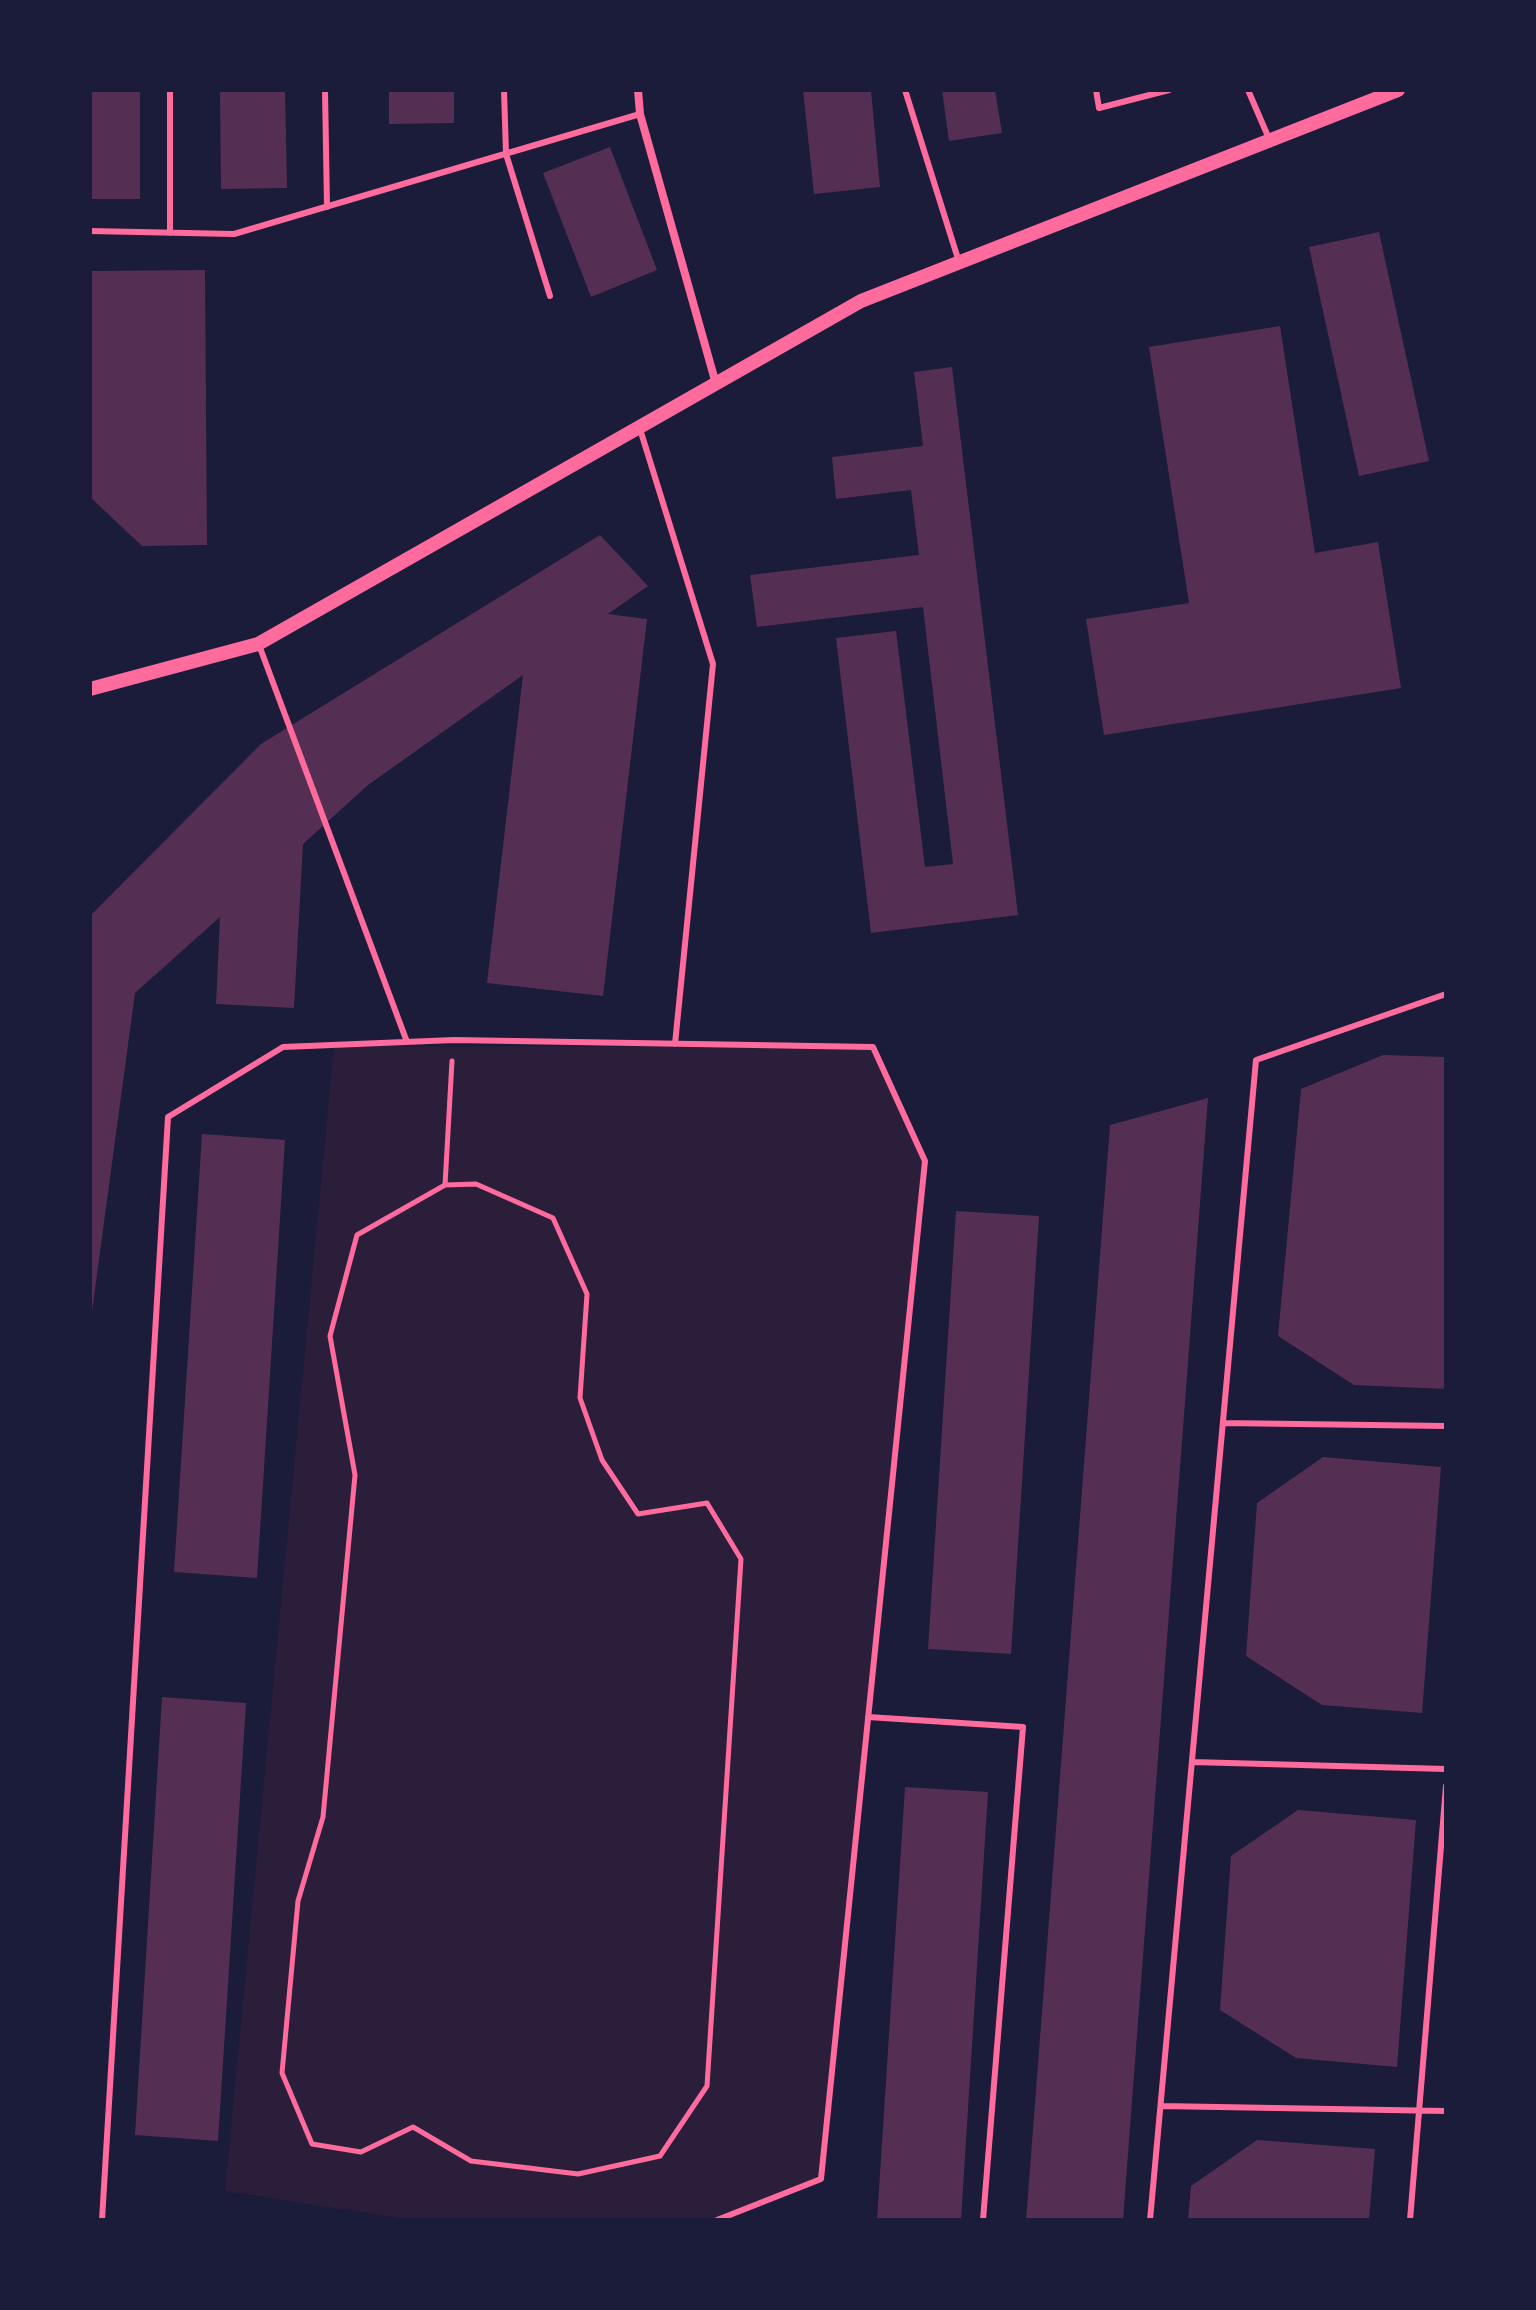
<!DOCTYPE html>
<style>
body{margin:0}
#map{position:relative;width:1536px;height:2310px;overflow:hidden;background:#1b1b3a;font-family:Cabin,sans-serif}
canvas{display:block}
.frame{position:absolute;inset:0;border:92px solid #1b1b3a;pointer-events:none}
</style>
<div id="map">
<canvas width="1536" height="2310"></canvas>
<div class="frame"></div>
</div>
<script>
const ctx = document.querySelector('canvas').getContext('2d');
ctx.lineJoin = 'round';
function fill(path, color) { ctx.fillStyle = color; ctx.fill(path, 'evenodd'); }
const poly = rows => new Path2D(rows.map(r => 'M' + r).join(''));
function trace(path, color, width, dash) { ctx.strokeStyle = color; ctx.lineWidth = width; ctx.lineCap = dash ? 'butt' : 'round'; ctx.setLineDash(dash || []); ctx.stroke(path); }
fill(poly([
 [334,1046,873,1047,925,1161,821,2179,717,2220,412,2220,225,2191]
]), '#2a1e3b');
fill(poly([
 [90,90,140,90,140,199,90,199],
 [220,90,285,90,287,188,221,189],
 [389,90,454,90,454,123,389,124],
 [803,90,871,90,880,187,814,194],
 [942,90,995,90,1002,133,949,141],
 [610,147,657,270,591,297,543,173],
 [1379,232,1429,461,1359,476,1309,247],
 [205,270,207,545,142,546,90,497,90,271],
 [1280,326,1315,553,1378,542,1401,688,1104,735,1086,619,1189,603,1149,347],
 [952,367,1018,915,871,933,836,638,896,631,925,867,953,864,923,607,757,627,750,575,919,555,911,490,836,499,832,457,923,446,914,372],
 [600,535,648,586,608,614,647,619,603,996,487,983,523,675,368,785,303,844,294,1008,216,1004,220,917,135,993,90,1326,90,916,261,744],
 [1383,1055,1446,1057,1446,1389,1354,1385,1278,1336,1301,1089],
 [1208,1098,1123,2220,1026,2220,1110,1125],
 [202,1134,285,1140,257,1578,174,1572],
 [956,1211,1039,1216,1011,1654,928,1649],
 [1323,1457,1441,1467,1422,1713,1322,1705,1246,1656,1257,1503],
 [162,1697,246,1703,218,2141,135,2135],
 [905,1787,988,1792,961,2220,877,2220],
 [1298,1810,1416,1820,1397,2067,1296,2058,1220,2010,1231,1856],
 [1257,2140,1375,2149,1369,2220,1188,2220,1191,2186]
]), '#542f53');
trace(poly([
 [445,1185,476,1184,553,1218,587,1294,580,1398,602,1460,638,1514,707,1503,741,1559,707,2086,660,2156,578,2174,471,2161,413,2127,361,2152,312,2144,282,2073,298,1901,323,1817,355,1475,330,1336,357,1235,445,1185,452,1061]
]), '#ff6b9d', 5);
trace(poly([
 [325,90,327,207],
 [504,90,506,154,550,296],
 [905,90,959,262],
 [1096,90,1099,108,1169,90],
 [1248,90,1270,141],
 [90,231,234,234,640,114],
 [170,233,170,90],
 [640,429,713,664,675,1044],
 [259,645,407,1042],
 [1223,1423,1446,1426],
 [868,1717,1023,1727,983,2220],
 [1192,1762,1446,1769],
 [1161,2106,1446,2111],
 [102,2220,168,1117,283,1047,454,1040,873,1047,925,1161,821,2179,717,2220],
 [1150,2220,1256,1060,1446,994],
 [1410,2220,1446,1786]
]), '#ff6b9d', 6);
trace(poly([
 [638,90,640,114,716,384]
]), '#ff6b9d', 8);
trace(poly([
 [90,689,258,644,861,301,1398,90]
]), '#ff6b9d', 14);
</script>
